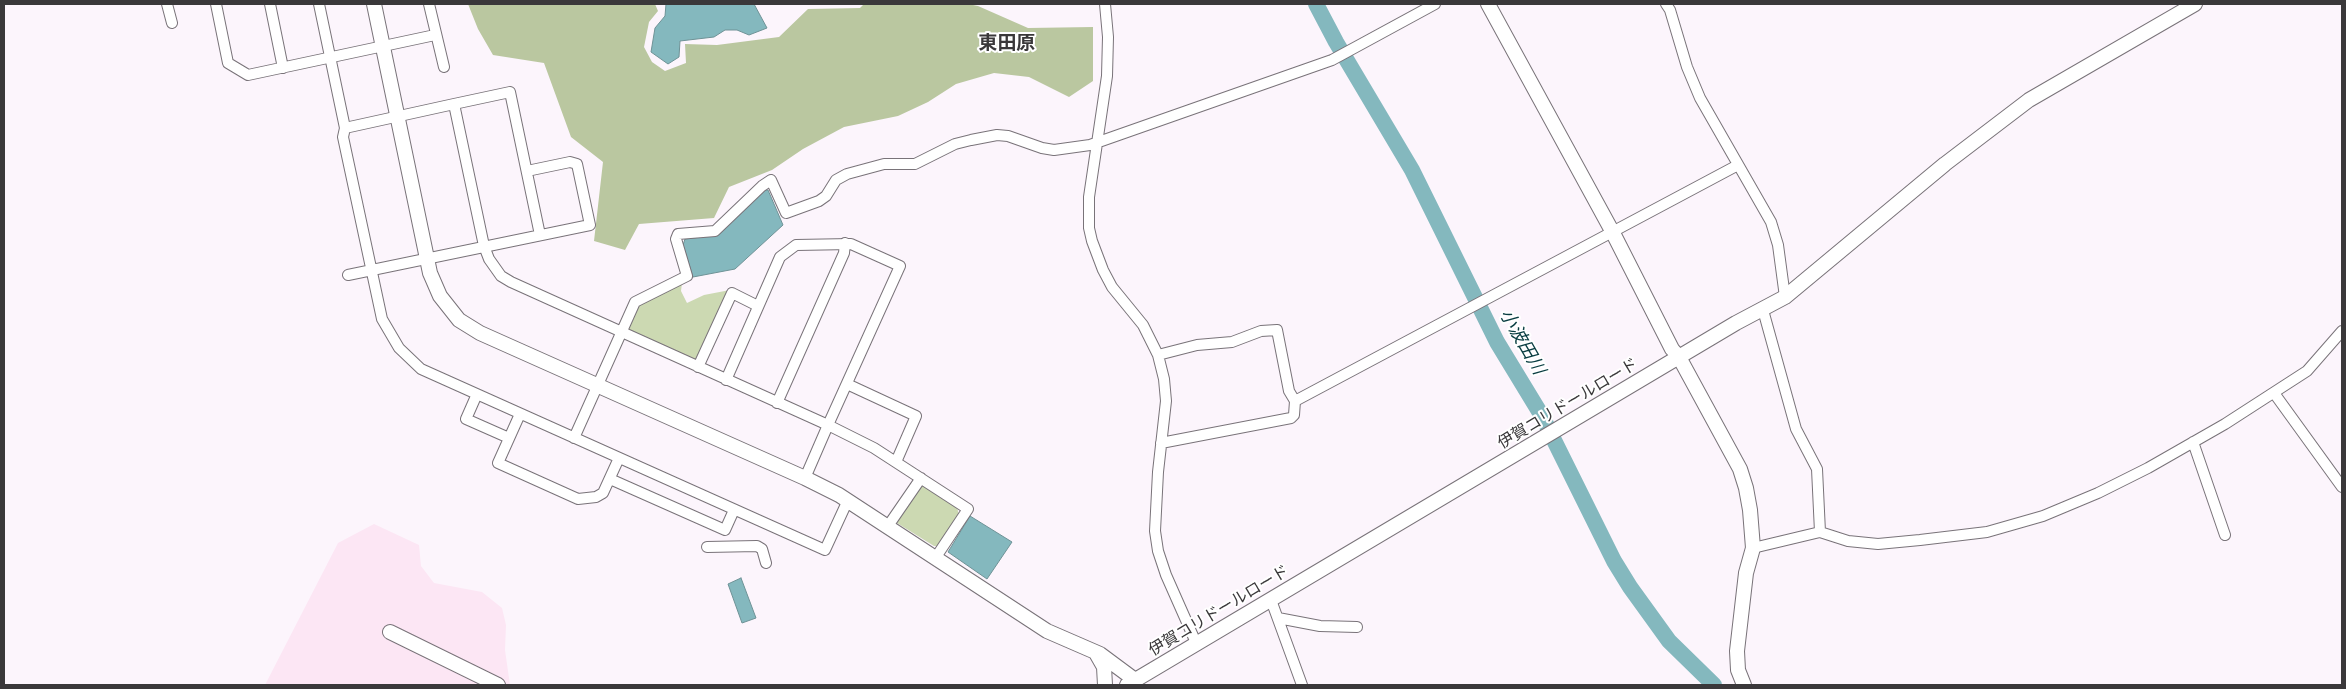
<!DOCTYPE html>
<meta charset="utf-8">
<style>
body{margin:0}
#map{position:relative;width:2346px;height:689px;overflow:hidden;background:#fcf5fc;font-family:"Noto Sans",sans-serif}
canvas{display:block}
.frame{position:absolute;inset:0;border:5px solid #3a383a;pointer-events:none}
</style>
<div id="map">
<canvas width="2346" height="689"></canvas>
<div class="frame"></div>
</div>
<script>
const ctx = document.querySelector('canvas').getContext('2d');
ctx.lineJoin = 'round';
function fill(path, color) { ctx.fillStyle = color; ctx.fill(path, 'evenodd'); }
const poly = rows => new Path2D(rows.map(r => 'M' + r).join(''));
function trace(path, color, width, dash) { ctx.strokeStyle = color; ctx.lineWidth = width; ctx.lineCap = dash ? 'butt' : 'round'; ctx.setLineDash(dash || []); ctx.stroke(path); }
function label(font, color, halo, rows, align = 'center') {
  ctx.font = font + ' "Noto Sans","Noto Sans JP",sans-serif'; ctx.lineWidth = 4; ctx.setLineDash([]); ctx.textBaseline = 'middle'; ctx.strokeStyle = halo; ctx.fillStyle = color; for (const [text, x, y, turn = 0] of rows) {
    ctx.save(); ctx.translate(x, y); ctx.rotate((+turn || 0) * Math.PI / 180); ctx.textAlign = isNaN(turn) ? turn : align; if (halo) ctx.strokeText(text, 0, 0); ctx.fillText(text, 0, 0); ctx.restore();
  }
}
fill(poly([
 [374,524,419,545,421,566,434,583,482,592,502,608,506,625,505,650,510,685,265,685,338,543]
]), '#fce6f4');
fill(poly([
 [682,283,681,291,687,303,704,295,730,290,700,358,694,360,631,333,628,326,637,304],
 [919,486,924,486,957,507,959,515,939,546,934,546,897,523,896,520]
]), '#ccd9b2');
fill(poly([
 [468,4,655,4,658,11,649,22,644,47,652,62,665,71,686,63,685,44,717,45,779,37,808,9,860,8,864,4,968,4,978,6,1028,28,1093,27,1093,81,1069,97,1029,77,994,73,956,84,928,102,898,116,844,127,803,149,772,170,729,187,714,218,639,224,625,250,594,241,603,162,571,137,544,63,493,55,478,29]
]), '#bac7a0');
const water = poly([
 [666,4,754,4,767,28,749,35,737,30,725,30,714,37,680,41,679,57,668,64,651,52,655,28,665,16,666,4],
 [764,190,768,190,783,225,735,269,693,277,683,245,685,239,717,235,764,190],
 [970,516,1012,542,987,579,948,552,970,516],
 [741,578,756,618,742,623,728,584,741,578]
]);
fill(water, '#84b8be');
trace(water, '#6e9296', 1);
trace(poly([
 [1316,4,1336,42,1412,170,1497,342,1542,416,1614,561,1630,587,1669,641,1714,685]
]), '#84b8be', 16);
const street = poly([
 [167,4,172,23],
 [216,4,228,63,248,75,435,35],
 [270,4,283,68],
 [319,4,345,128],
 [429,4,444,67],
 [1105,4,1108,37,1107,76,1089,197,1089,228,1092,241,1103,270,1112,287,1143,325,1158,355,1164,379,1166,401,1158,472,1155,531,1158,551,1166,575,1197,645],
 [1666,4,1670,10,1687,67,1700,98,1771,222,1778,245,1785,297],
 [454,104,510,92,540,235],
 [348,275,590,225,577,164,570,162,527,171],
 [1763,310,1796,429,1817,469,1820,532],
 [1158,355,1197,345,1232,342,1261,331,1277,330,1289,391,1295,401,1294,415,1291,418,1161,443],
 [698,367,732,293,758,306],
 [726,380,780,257,796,245,851,244,900,266,828,425,874,448,968,509,936,557],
 [847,384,916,416,896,462],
 [2274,393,2342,487],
 [477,394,466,419,509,438],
 [1295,401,1738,165],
 [777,403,844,253,845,243],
 [520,414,498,463,578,499,596,497,603,493,619,458],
 [574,438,635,302,687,276,676,239,678,234,715,231,762,186,771,180,786,213,819,201,826,196,836,180,847,174,884,164,915,164,955,144,971,140,997,135,1008,136,1042,148,1054,150,1090,145,1332,60,1435,4],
 [2193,442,2225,535],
 [805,478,828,425,511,282,501,276,489,259,484,246,454,104,345,128,343,137,382,319,399,348,421,369,825,550,848,500],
 [610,479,725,530,734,510],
 [888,526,921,478],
 [707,547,757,546,762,549,766,563],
 [1753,548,1820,532,1848,541,1878,544,1920,540,1987,532,2043,516,2098,493,2148,468,2225,424,2307,371,2342,331],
 [1271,600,1302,685],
 [1278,618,1320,626,1357,627]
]);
const secondary = poly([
 [374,4,430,273,440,296,459,320,480,333,805,478,839,495,1047,631,1100,654,1135,680],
 [1488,4,1612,231,1672,349,1679,357,1740,469,1746,488,1750,510,1753,548,1746,573,1737,651,1738,670,1744,685],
 [390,632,498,685],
 [1096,653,1104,667,1105,685],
 [1127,685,1736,323,1785,297,1945,164,2029,100,2195,4]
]);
trace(street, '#797379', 12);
trace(secondary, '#797379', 16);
trace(street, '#fff', 10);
trace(secondary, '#fff', 14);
label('16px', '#3a383a', '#fff', [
 ["伊賀コリドールロード",1568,404,-31],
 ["伊賀コリドールロード",1219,611,-31]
]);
label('italic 18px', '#083c40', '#fff', [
 ["小波田川",1522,342,60]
]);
label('bold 19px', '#3a383a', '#fff', [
 ["東田原",1007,44]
]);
</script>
